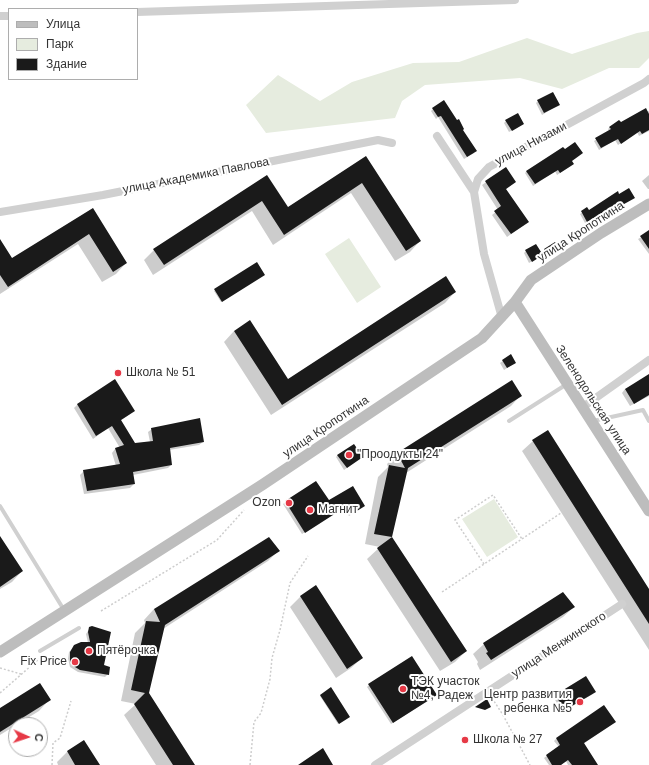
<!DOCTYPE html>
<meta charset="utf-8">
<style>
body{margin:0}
#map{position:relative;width:649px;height:765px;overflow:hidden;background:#fff;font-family:Helvetica,sans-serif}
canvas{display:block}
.legend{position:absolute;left:8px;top:8px;width:130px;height:72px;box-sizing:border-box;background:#fff;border:1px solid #adadad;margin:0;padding:5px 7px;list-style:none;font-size:12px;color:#333}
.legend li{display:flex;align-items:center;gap:8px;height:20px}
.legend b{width:20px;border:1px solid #adadad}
.north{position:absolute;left:8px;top:717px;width:40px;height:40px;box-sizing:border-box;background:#fff;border:1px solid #adadad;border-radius:50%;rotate:93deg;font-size:11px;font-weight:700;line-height:16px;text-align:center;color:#333}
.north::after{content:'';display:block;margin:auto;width:14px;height:18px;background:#e63946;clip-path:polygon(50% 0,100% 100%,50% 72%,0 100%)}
</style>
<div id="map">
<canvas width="649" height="765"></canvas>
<ul class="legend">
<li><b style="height:5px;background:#bdbdbd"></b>Улица</li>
<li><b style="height:11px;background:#e6ecdf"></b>Парк</li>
<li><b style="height:11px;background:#1a1a1a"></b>Здание</li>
</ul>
<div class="north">С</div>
</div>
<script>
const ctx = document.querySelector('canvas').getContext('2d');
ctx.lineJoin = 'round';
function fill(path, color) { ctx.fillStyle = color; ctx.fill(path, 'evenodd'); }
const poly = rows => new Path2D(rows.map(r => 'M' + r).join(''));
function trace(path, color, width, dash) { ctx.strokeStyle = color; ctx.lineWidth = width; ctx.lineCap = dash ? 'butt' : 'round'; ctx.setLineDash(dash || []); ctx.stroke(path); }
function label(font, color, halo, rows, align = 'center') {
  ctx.font = font + ' Helvetica,sans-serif'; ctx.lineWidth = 4; ctx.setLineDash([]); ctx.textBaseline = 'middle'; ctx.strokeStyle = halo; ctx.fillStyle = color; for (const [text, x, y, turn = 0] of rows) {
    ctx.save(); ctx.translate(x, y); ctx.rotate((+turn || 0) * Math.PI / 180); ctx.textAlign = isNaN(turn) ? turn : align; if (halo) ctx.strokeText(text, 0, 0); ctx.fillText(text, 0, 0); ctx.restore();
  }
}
fill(poly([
 [649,31,649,58,639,68,609,68,562,89,520,78,425,85,402,101,395,118,266,133,246,105,278,75,320,101,352,82,413,63,459,62,527,38,572,54,637,33],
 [349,238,381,287,357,303,325,254],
 [494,499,518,537,487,557,462,519]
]), '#e6ecdf');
fill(poly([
 [538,101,558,105,542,115,536,103],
 [433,109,462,130,474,153,464,159,438,117,436,119,431,111],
 [649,111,649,131,639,136,637,132,618,145,615,140,599,150,594,141,609,131,608,129,610,127],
 [506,121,523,124,509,132,504,123],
 [366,158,420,241,410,252,395,261,351,193,273,245,252,211,153,275,144,260,154,250,267,177,287,208],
 [571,162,573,164,571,166,557,175,555,171,533,186,525,173,527,171],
 [506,168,515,182,505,190,524,225,507,237,492,215,498,210,482,185],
 [649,175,649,189,648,189,642,181],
 [92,209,126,263,116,274,102,282,78,244,0,294,0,240,12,259],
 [587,209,588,211,605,214,596,222,593,217,585,223,580,214],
 [649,233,649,254,638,239],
 [545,249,557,253,546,258,543,252],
 [526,251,539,257,529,263,524,253],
 [257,264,263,275,221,302,214,291],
 [455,292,445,303,271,415,224,342,234,331,288,380],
 [511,355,515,363,504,370,500,363],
 [649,377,649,396,630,406,622,393,625,389],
 [512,381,521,395,511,406,406,473,391,537,466,651,455,662,440,671,367,559,380,547,365,544,378,477,388,467,387,464,397,454],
 [78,404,130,414,120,421,134,444,150,442,148,432,152,429,203,442,199,445,169,450,171,465,168,468,133,475,134,484,130,488,84,494,80,475,84,471,116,466,112,453,115,449,120,448,108,428,93,439,74,408],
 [533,441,649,591,649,650,522,451],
 [338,455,362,457,344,470,336,457],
 [316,482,329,502,361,508,349,516,344,507,302,534,283,504],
 [0,538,22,571,12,582,0,589],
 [278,551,268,561,163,629,148,693,194,765,156,765,124,715,136,704,121,701,135,633,145,623,144,620,154,609],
 [301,596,362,658,351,668,336,678,290,607],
 [574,607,563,617,480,670,477,664,478,662,473,654,484,644],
 [90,628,103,666,108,674,105,677,78,672,70,667,68,659,69,652,72,649,88,643,86,634],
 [369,685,434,697,391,724,367,687],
 [593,694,562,712,554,698,556,696],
 [321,695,348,717,338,724,320,696],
 [49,700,39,711,0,735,0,709],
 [615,722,583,744,597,765,568,765,566,761,560,765,549,765,544,758,559,747,554,741,556,739],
 [84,741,99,765,58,765,57,762,67,752]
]), '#0003');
fill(poly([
 [553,92,560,105,544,113,537,100],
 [444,100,457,120,459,119,464,129,463,130,477,151,467,157,441,116,438,117,432,108],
 [646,108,649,114,649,130,642,134,640,131,621,144,618,139,601,148,595,138,611,129,609,127,619,120,621,122],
 [518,113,524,124,512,131,505,120],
 [575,142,583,153,572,161,574,164,560,173,558,170,535,184,526,171,563,147,565,149],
 [366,156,421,241,406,251,362,183,284,235,262,201,164,265,153,249,267,175,288,207],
 [506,167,516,182,506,189,529,222,511,234,494,211,501,206,485,181],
 [629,188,635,198,606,214,607,215,598,221,595,217,587,222,581,211,587,207,589,210,618,191,619,194],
 [93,208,127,263,113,272,89,234,8,287,0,275,0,239,12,258],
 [649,230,649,249,640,236],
 [555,242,560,251,549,257,544,249],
 [536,244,543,255,532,262,525,250],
 [257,262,265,275,222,302,214,289],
 [446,276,456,292,282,405,234,331,250,320,288,379],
 [511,354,516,363,507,368,502,360],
 [649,374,649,395,634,404,625,389],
 [115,379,135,411,121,420,135,443,153,441,151,428,200,418,204,442,170,448,172,465,133,472,135,484,87,491,83,470,120,464,115,448,124,445,112,426,96,436,77,404],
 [512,380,522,396,408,468,392,537,467,651,451,662,377,548,392,537,374,534,389,465,405,468,397,453],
 [548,430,649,589,649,624,532,440],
 [354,444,363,457,347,468,337,455],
 [316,481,329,500,353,486,365,506,352,514,347,506,305,533,285,501],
 [0,536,23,571,0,587],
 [269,537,280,551,165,625,149,693,195,765,173,765,134,704,145,693,131,690,146,621,160,622,154,609],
 [316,585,363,658,347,669,300,596],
 [563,592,575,607,491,660,486,653,488,652,483,643],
 [92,626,111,632,104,665,110,667,109,675,80,670,75,667,70,661,70,652,74,645,81,642,90,642,88,632,89,627],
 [412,656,437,695,393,723,368,684],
 [586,676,596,692,565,710,555,695],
 [40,683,51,700,0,732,0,708],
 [331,687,350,717,339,724,320,695],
 [487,699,491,707,485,710,475,707],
 [604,705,616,722,584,743,598,765,572,765,568,760,561,765,552,765,546,755,560,745,556,738],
 [84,740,100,765,75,765,67,751],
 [323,748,333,765,298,765]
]), '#1a1a1a');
trace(poly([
 [484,564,455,520,493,495,522,539],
 [442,592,564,511],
 [101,611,217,540,244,510],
 [0,668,21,674],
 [0,693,40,658],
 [492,698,503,715,530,765],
 [52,765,53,743,60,738,71,701],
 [250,765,254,722,261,713,270,679,272,658,280,630,290,583,308,556]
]), '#cdcdcd', 1.5, [2, 2]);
trace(poly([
 [509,421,567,384],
 [593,421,643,410,649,421],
 [0,506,64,610],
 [40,651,79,628]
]), '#d0d0d0', 4);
trace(poly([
 [137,12,515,0],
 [0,16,9,16],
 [437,136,474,192],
 [0,212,103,195,378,140,392,143],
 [502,318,484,254,474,192,478,179,489,167,644,83,649,79],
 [583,407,649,360],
 [375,765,622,604]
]), '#d0d0d0', 8);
trace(poly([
 [515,302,649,511],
 [0,652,262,485,482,338,515,302,531,280,601,233,649,204]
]), '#bdbdbd', 11);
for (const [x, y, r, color] of [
 [118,373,4,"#e63946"],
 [349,455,4,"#e63946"],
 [289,503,4,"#e63946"],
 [310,510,4,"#e63946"],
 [89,651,4,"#e63946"],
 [75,662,4,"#e63946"],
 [403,689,4,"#e63946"],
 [580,702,4,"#e63946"],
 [465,740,4,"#e63946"]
]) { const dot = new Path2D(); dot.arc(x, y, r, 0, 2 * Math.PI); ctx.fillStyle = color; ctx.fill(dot); trace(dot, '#fff', 1.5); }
label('12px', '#333', '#fff', [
 ["улица Низами",531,144,-28],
 ["улица Академика Павлова",196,176,-11],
 ["улица Кропоткина",581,232,-33],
 ["Зеленодольская улица",593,400,57],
 ["улица Кропоткина",326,427,-34],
 ["улица Менжинского",559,645,-33]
]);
label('12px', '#333', '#fff', [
 ["Школа № 51",126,373],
 ["\"Проодукты 24\"",357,455],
 ["Ozon",281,503,"right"],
 ["Магнит",318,510],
 ["Пятёрочка",97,651],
 ["Fix Price",67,662,"right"],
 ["ТЭК участок",411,682],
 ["№4, Радеж",411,696],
 ["Центр развития",572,695,"right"],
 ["ребенка №5",572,709,"right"],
 ["Школа № 27",473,740]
], 'left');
</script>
